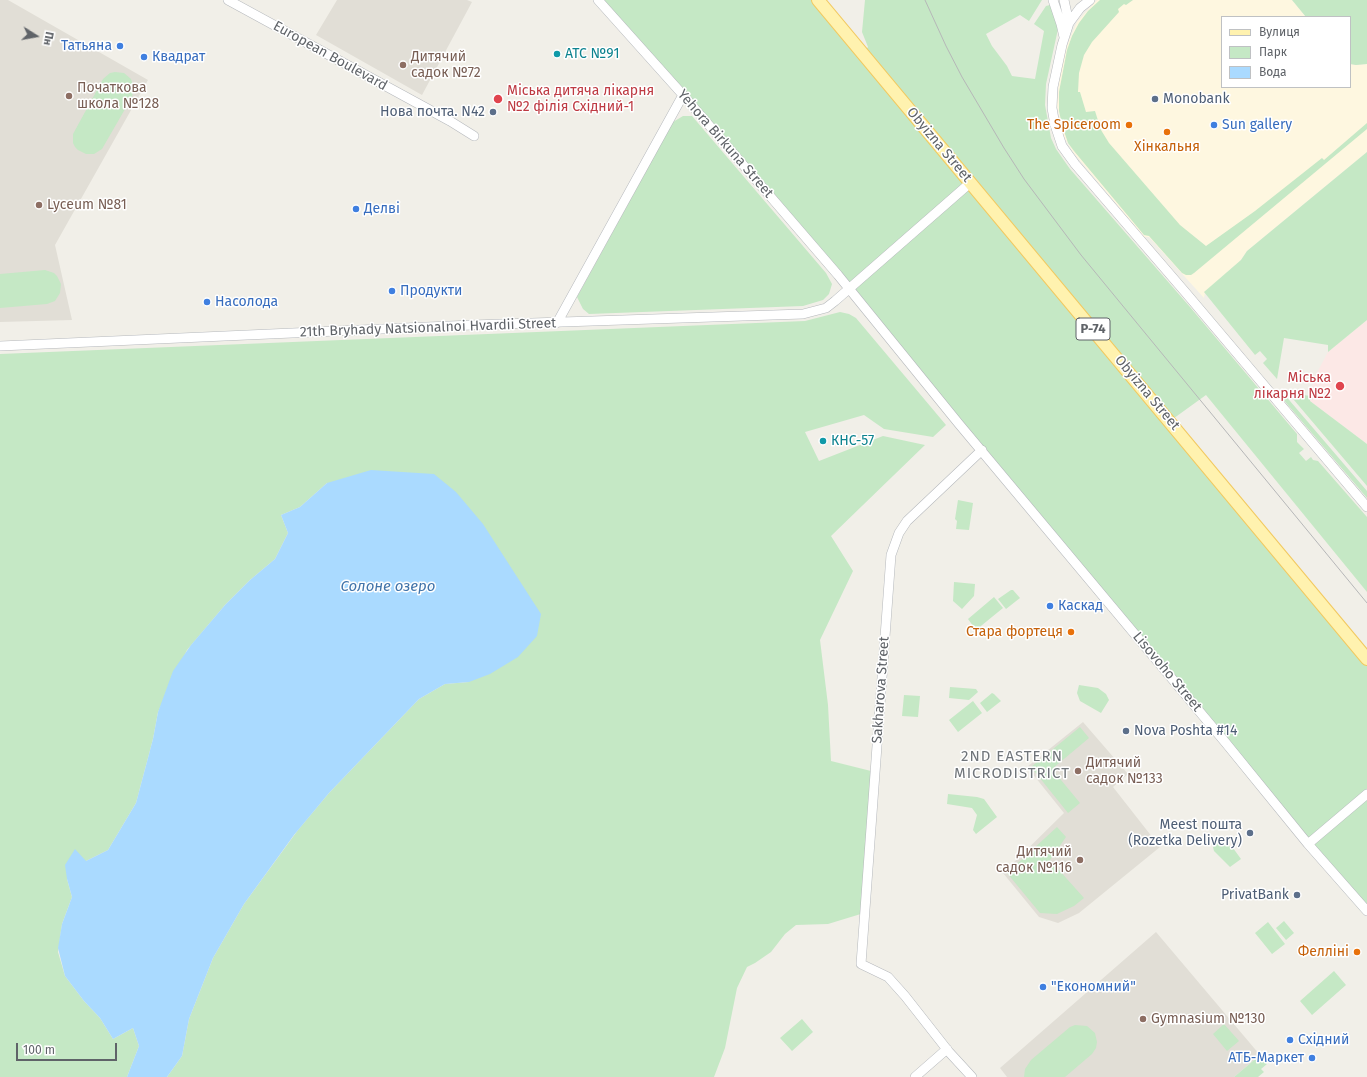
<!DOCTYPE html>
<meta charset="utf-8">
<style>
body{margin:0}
#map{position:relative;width:1367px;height:1077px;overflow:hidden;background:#f1efe8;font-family:"Fira Sans",sans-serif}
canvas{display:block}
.legend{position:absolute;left:1221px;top:16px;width:130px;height:72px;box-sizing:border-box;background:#fff;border:1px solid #bfc1c3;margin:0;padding:5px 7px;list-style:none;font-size:12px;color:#5f6368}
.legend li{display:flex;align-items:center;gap:8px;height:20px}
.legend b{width:20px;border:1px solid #bfc1c3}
.north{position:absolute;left:16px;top:16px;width:40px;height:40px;-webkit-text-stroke:3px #fff;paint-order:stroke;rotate:101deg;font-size:11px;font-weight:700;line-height:16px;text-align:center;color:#5f6368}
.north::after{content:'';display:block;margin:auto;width:14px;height:18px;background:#5f6368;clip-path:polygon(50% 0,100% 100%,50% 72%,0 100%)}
.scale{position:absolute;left:16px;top:1043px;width:101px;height:18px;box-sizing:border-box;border:2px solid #5f6368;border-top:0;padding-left:5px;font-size:12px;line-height:14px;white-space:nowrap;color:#5f6368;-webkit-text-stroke:3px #fff;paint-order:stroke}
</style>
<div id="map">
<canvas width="1367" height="1077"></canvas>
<ul class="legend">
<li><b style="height:5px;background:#fff2af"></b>Вулиця</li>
<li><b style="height:11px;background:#c5e8c5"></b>Парк</li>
<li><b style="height:11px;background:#aadaff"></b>Вода</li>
</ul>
<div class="north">Пн</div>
<div class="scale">100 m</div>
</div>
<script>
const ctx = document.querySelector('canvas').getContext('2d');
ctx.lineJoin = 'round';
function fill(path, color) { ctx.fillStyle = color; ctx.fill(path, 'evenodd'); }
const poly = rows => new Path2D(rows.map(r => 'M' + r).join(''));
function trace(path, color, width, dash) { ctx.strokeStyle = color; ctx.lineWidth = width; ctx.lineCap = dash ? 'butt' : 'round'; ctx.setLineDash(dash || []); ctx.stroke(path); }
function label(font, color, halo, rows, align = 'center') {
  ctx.font = font + ' "Fira Sans",sans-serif'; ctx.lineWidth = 3; ctx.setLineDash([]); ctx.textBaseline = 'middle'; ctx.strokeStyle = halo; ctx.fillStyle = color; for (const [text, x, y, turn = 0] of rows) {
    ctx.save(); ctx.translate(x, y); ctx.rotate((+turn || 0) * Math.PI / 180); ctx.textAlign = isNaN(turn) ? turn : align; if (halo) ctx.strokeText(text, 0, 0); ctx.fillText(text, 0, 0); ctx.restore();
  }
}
fill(poly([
 [1097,0,1292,0,1306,17,1222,17,1222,87,1350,87,1350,64,1356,65,1367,64,1367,152,1247,251,1241,260,1205,292,1204,298,1149,237,1144,237,1073,152,1063,135,1057,105,1059,81,1065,50,1077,22]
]), '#fef7e0');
fill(poly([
 [0,0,8,0,148,80,55,245,72,320,0,322],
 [337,0,467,0,472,2,422,95,316,35],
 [1083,722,1128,774,1113,787,1160,847,1079,913,1058,923,1039,917,1003,873,1064,813,1027,767],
 [1156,932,1260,1055,1234,1077,1007,1077,1000,1068]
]), '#e1ded6');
fill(poly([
 [1367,320,1367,444,1310,401,1313,380,1328,352]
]), '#fce8e6');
fill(poly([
 [598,0,818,0,863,53,868,47,862,32,865,0,1042,0,1029,21,1020,15,986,34,992,46,1007,66,1012,76,1035,79,1044,31,1034,24,1046,6,1050,5,1057,24,1058,29,1046,84,1045,105,1051,138,1056,149,1070,169,1190,307,1297,434,1297,442,1304,449,1299,453,1306,461,1311,457,1313,460,1318,461,1367,517,1367,592,1206,395,1170,421,1367,659,1367,911,987,457],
 [1100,0,1133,0,1126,5,1124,4,1118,9,1119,12,1092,42,1084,55,1079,73,1078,92,1080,92,1086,112,1095,111,1101,130,1109,143,1180,225,1206,246,1255,211,1322,158,1324,160,1367,123,1367,129,1194,273,1191,275,1186,275,1182,273,1149,236,1144,235,1074,151,1068,143,1062,125,1059,111,1059,92,1067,50,1072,36,1079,23,1088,11],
 [1292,0,1367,0,1367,64,1356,65,1350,64,1350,17,1306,17],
 [115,72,124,73,131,79,134,88,132,97,102,149,94,154,86,154,78,150,75,147,73,143,73,134,103,79,110,73],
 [683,116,692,116,826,273,832,284,829,294,823,300,803,306,589,314,583,309,577,297,673,122],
 [1367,152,1367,320,1328,352,1328,345,1284,338,1277,379,1263,363,1267,359,1260,351,1255,355,1204,292,1241,260,1247,251],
 [45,270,54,273,57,276,61,284,60,293,55,301,47,304,0,308,0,274],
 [840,312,849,314,856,318,946,425,933,437,884,429,864,415,805,432,819,461,883,436,925,445,831,536,853,571,820,640,828,705,831,761,875,772,864,913,828,924,796,925,785,934,771,952,755,963,747,967,737,988,725,1048,714,1077,167,1077,182,1056,189,1019,213,958,244,904,298,830,329,793,419,699,445,684,469,682,327,483,300,507,281,515,288,533,275,559,250,580,225,605,187,650,158,712,153,739,136,803,108,850,86,861,67,879,72,897,62,924,58,952,65,976,84,1001,100,1018,113,1039,133,1028,139,1046,127,1077,0,1077,0,354,805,321],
 [1288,393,1311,396,1310,401,1367,444,1367,486],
 [1284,394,1367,491,1367,498,1282,398],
 [958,500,973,503,969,530,956,529,957,521,955,519],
 [954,582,975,584,974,596,962,609,953,601],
 [1011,590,1013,590,1020,598,1006,609,998,599],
 [994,597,1003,608,976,630,968,619],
 [1079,685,1098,688,1106,694,1109,700,1101,713,1080,701,1077,693],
 [950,687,976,689,978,692,969,700,949,698],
 [992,693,994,694,1001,701,987,712,980,703],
 [904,695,920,696,918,717,902,716],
 [973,701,982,713,958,732,949,720],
 [1080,727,1089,738,1052,769,1080,803,1068,813,1031,767],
 [948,794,977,797,984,799,997,817,976,834,973,830,977,815,972,808,947,804],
 [1057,827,1066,837,1050,860,1084,898,1074,906,1057,914,1040,913,1007,873],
 [1220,841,1233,848,1241,859,1230,867,1214,851,1213,847],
 [1284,921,1294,933,1286,940,1276,928],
 [1268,922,1285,944,1272,954,1255,933],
 [1334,971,1346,985,1312,1015,1300,1001],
 [802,1019,813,1032,792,1051,780,1038],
 [1224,1024,1239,1041,1227,1051,1213,1034],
 [1075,1025,1087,1026,1095,1033,1097,1042,1096,1048,1092,1054,1065,1077,1024,1077,1025,1069,1031,1060,1070,1027],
 [1260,1055,1267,1064,1261,1069,1264,1072,1258,1077,1234,1077]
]), '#c5e8c5');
fill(poly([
 [371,470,434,474,456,492,483,524,541,614,537,636,518,657,490,674,469,682,445,684,419,699,329,793,294,835,244,904,213,958,189,1019,182,1056,167,1077,127,1077,139,1046,133,1028,113,1039,100,1018,84,1001,65,976,58,948,62,924,72,897,67,879,65,865,75,849,86,861,108,850,136,803,153,739,158,712,173,671,191,645,225,605,250,580,275,559,288,533,281,515,300,507,327,483]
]), '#aadaff');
const minor = poly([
 [228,0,450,121,474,136],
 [598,0,683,95,838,275,959,424,1225,742,1308,844,1367,911],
 [1053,0,1061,24,1064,37],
 [1064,0,1069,23],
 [1090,0,1080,8,1069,23,1062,45,1053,87,1052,108,1055,125,1062,146,1075,164,1186,293,1367,507],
 [557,323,683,95],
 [0,346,472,325,803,314,826,308,835,301,970,183],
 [1308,844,1367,794],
 [915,1077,947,1049],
 [972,1077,949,1052,905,996,888,977,861,964,891,555,899,533,907,521,982,450]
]);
const major = poly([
 [818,0,1367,659]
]);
trace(minor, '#b5b8bc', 10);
trace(major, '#f2c960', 14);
trace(minor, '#fff', 9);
trace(major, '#fff2af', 12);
trace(poly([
 [925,0,946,46,962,77,1004,148,1024,179,1081,255,1367,603]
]), '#b6b7b8', 1);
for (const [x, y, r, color] of [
 [120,46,4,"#3f7fe0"],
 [557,54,4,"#0f9aa8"],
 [144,57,4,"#3f7fe0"],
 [403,65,4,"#8d6e63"],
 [69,96,4,"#8d6e63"],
 [498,99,5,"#e0444e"],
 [1155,99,4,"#5c6f8a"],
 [493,112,4,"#5c6f8a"],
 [1129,125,4,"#e8710a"],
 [1214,125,4,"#3f7fe0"],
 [1167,132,4,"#e8710a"],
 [39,205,4,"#8d6e63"],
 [356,209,4,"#3f7fe0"],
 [392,291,4,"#3f7fe0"],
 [207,302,4,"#3f7fe0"],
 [1340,386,5,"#e0444e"],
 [823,441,4,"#0f9aa8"],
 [1050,606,4,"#3f7fe0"],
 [1071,632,4,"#e8710a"],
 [1126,731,4,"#5c6f8a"],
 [1078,771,4,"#8d6e63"],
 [1250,833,4,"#5c6f8a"],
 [1080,860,4,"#8d6e63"],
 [1297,895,4,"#5c6f8a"],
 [1357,952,4,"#e8710a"],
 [1043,987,4,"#3f7fe0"],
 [1143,1019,4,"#8d6e63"],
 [1290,1040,4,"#3f7fe0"],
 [1312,1058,4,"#3f7fe0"]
]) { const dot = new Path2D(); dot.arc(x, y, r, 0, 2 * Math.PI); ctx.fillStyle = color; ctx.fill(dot); trace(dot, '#fff', 1.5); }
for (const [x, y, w] of [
 [1093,329,34]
]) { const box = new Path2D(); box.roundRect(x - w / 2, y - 11, w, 22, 3); ctx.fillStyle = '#fff'; ctx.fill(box); trace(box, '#5f6368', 1); }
label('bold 13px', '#5f6368', null, [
 ["Р-74",1093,329]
]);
label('14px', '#366cbe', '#fff', [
 ["Татьяна",112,46,"right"],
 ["Квадрат",152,57],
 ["Sun gallery",1222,125],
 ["Делві",364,209],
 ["Продукти",400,291],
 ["Насолода",215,302],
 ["Каскад",1058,606],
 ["\"Економний\"",1051,987],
 ["Східний",1298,1040],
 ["АТБ-Маркет",1304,1058,"right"]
], 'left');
label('14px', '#0d838f', '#fff', [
 ["АТС №91",565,54],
 ["КНС-57",831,441]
], 'left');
label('14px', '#5f6368', '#fff', [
 ["European Boulevard",330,56,29],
 ["Yehora Birkuna Street",725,144,49],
 ["Obyizna Street",939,145,50],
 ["21th Bryhady Natsionalnoi Hvardii Street",428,328,-2],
 ["Obyizna Street",1147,393,50],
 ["Lisovoho Street",1167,672,50],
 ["Sakharova Street",881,690,-86]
]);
label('14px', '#785e54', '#fff', [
 ["Дитячий",411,57],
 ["садок №72",411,73],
 ["Початкова",77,88],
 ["школа №128",77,104],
 ["Lyceum №81",47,205],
 ["Дитячий",1086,763],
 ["садок №133",1086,779],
 ["Дитячий",1072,852,"right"],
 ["садок №116",1072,868,"right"],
 ["Gymnasium №130",1151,1019]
], 'left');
label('14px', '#be3a42', '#fff', [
 ["Міська дитяча лікарня",507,91],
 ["№2 філія Східний-1",507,107],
 ["Міська",1331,378,"right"],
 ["лікарня №2",1331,394,"right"]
], 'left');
label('14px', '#4e5e75', '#fff', [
 ["Monobank",1163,99,"left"],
 ["Нова почта. N42",485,112],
 ["Nova Poshta #14",1134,731,"left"],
 ["Meest пошта",1242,825],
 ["(Rozetka Delivery)",1242,841],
 ["PrivatBank",1289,895]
], 'right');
label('14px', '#c56008', '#fff', [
 ["The Spiceroom",1121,125],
 ["Хінкальня",1167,147,"center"],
 ["Стара фортеця",1063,632],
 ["Фелліні",1349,952]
], 'right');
label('italic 15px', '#4174aa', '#fff', [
 ["Солоне озеро",388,587]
]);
ctx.letterSpacing = '1px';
label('15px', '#70757a', '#fff', [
 ["2ND EASTERN",1012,757],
 ["MICRODISTRICT",1012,774]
]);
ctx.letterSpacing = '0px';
</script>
